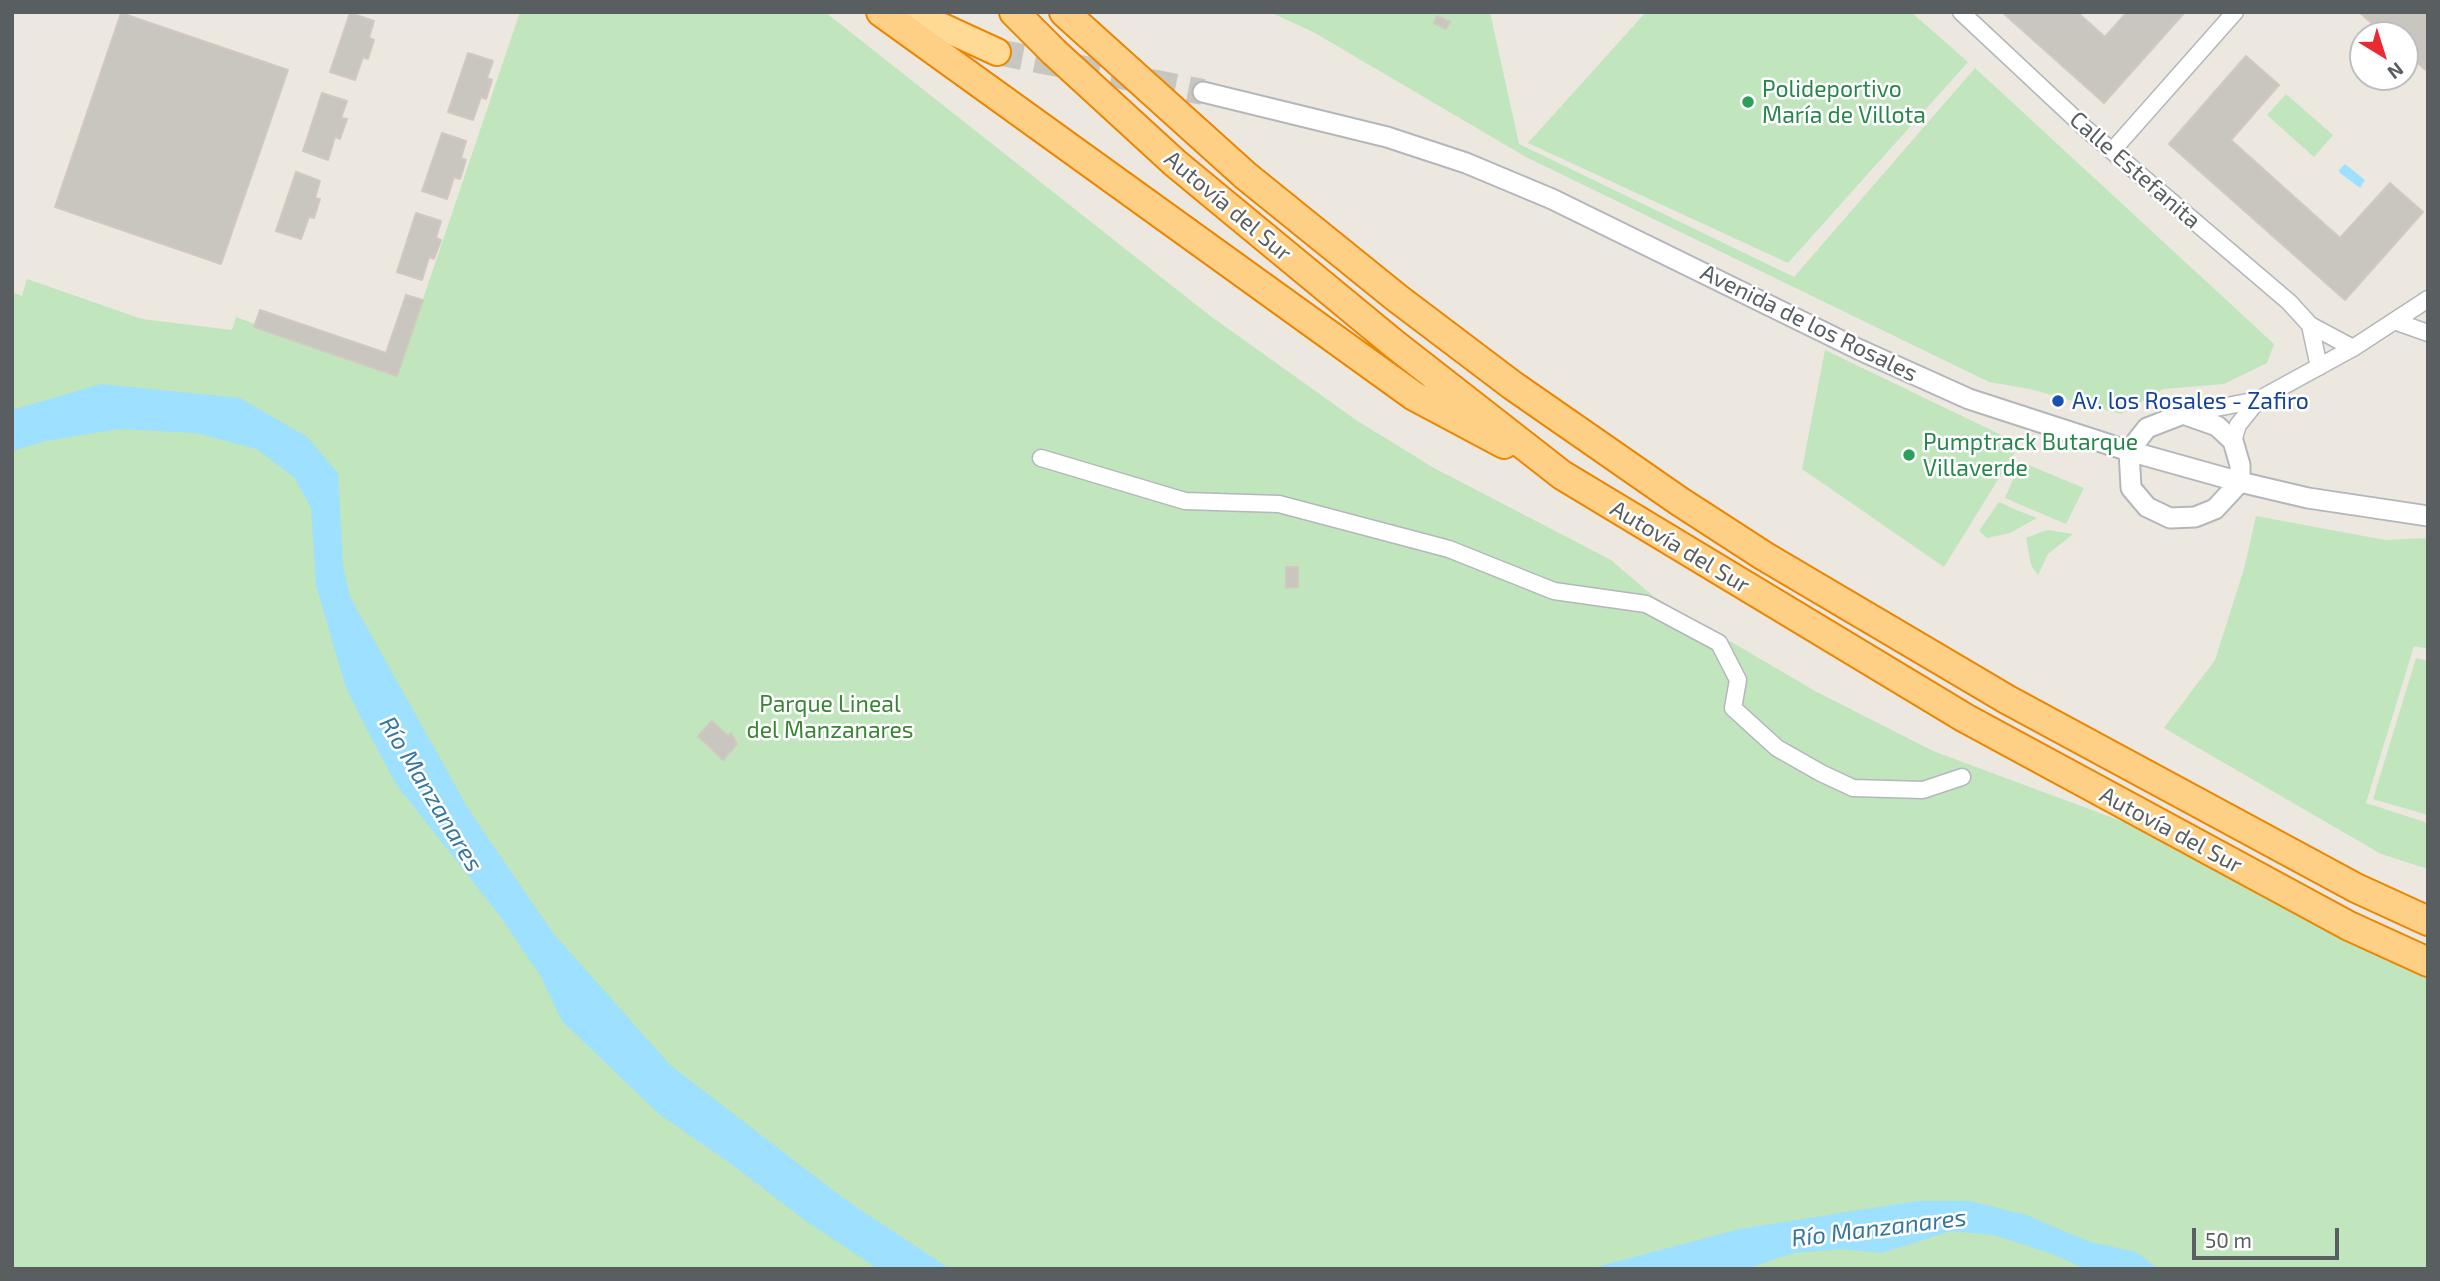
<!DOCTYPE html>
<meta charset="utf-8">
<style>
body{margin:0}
#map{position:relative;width:2440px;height:1281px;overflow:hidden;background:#ece8e0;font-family:"Exo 2",sans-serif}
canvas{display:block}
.frame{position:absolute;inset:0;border:14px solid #595e61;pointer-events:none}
.north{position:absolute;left:2349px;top:21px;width:70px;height:70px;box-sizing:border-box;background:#fff;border:2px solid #bdbfc0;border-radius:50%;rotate:142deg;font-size:19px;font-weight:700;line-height:28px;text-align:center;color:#595e61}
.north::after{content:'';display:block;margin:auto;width:24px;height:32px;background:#ea2931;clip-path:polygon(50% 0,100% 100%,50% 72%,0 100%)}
.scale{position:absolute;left:2192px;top:1228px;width:147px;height:32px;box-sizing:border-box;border:4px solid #595e61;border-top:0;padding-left:9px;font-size:21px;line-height:24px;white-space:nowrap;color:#595e61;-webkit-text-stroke:5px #fff;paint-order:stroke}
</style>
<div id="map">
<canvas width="2440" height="1281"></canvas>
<div class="frame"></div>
<div class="north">N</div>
<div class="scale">50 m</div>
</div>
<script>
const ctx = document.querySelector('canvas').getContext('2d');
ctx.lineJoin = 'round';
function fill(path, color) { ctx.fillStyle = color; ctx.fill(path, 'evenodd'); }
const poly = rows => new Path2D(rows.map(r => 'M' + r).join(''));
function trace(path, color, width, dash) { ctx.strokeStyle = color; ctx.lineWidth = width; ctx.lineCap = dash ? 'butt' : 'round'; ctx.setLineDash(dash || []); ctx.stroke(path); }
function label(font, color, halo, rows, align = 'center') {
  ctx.font = font + ' "Exo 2",sans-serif'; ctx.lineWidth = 5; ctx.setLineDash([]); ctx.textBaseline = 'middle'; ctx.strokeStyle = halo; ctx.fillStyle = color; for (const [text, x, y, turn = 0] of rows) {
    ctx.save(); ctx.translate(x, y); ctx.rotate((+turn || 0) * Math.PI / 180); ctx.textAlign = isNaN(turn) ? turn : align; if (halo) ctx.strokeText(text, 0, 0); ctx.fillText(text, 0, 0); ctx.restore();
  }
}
fill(poly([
 [520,12,825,12,1209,315,1356,420,1434,468,1611,560,1653,596,1815,691,1933,751,2124,822,2428,973,2428,1269,12,1269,12,292,22,296,27,279,142,319,232,330,236,317,397,376],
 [1270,12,1490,12,1519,144,1794,277,1975,68,2274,344,2267,363,2224,384,2163,389,2121,414,2030,389,1989,382,1526,157,1315,33],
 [1646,12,1911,12,1968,62,1788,263,1528,143],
 [2286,94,2333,135,2314,157,2267,115],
 [1825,350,2020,444,1944,567,1802,469],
 [2021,462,2084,488,2066,524,2005,498],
 [1999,502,2019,511,2037,518,2010,533,1987,538,1979,531],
 [2256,516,2385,540,2428,538,2428,649,2414,646,2366,803,2428,823,2428,869,2381,854,2164,728,2215,660,2244,569],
 [2047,530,2073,534,2048,554,2038,575,2031,565,2026,538],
 [2416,658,2428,661,2428,815,2373,799]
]), '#c1e5bc');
fill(poly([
 [2345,164,2365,180,2360,188,2340,173,2339,170],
 [101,384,240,398,307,437,338,473,343,565,350,597,470,812,553,933,670,1065,843,1198,950,1269,878,1269,806,1221,730,1163,659,1114,562,1021,540,975,500,916,396,784,363,722,345,685,316,585,311,508,295,478,257,449,196,433,120,429,45,441,12,451,12,410],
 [1917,1201,1970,1201,2026,1215,2090,1242,2136,1252,2158,1269,2086,1269,2050,1253,1994,1235,1951,1231,1882,1253,1842,1249,1794,1253,1745,1269,1589,1269,1740,1229]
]), '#9de0ff');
const building = poly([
 [2002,12,2077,12,2105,37,2127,12,2185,12,2104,103,2002,12],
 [2359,12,2428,12,2428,72,2405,52,2405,35,2385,35,2359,12],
 [121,13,288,70,221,264,55,207,121,13],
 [350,13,374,21,369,38,374,40,368,59,363,57,355,80,330,72,350,13],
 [1437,16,1450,22,1446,29,1434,23,1437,16],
 [468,53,493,61,487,78,492,80,486,99,481,97,473,120,448,112,468,53],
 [2246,56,2279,85,2231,140,2340,238,2390,183,2423,212,2345,300,2169,144,2246,56],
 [322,93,347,101,341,118,347,119,340,139,335,137,328,160,303,151,322,93],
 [442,133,466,141,461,158,466,160,460,179,454,177,447,199,422,191,442,133],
 [296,172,320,181,315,198,320,199,314,218,309,217,301,239,276,231,296,172],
 [416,213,441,221,436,238,441,240,434,259,429,257,422,280,397,272,416,213],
 [406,295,423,300,397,376,254,327,260,310,386,353,406,295],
 [1286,567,1298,567,1298,587,1286,588,1286,567],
 [712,721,728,736,731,733,737,744,723,760,698,736,712,721]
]);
fill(building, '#c9c5bf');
trace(building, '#d1c9bf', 2);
trace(poly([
 [997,52,1203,92]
]), '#c7c6c0', 26, [26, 13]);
const minor = poly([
 [1961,12,2085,128,2289,302,2310,325,2353,348],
 [2112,151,2235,12],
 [2394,321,2428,333],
 [2310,325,2319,367],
 [2185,414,2258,400,2353,348,2428,299],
 [2233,441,2238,425,2258,400],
 [1041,458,1185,501,1279,504,1449,549,1554,591,1646,604,1719,643,1738,680,1733,708,1777,748,1821,773,1853,788,1923,790,1962,777]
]);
const tertiary = poly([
 [1203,92,1387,137,1466,163,1552,199,1860,350,1969,399,2129,451,2240,482,2308,498,2428,516],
 [2183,414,2217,426,2233,441,2240,465,2240,482,2215,509,2195,517,2170,518,2147,507,2131,488,2129,451,2147,428,2183,414]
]);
const trunk = poly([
 [910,12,997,52]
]);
const motorway = poly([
 [881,12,1414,396,1504,444],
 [1014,12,1054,52],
 [1064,12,1246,176,1397,298,1512,385,1679,501,1764,556,2008,700,2356,888,2428,921],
 [1175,163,1393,343,1562,475,1965,718,2349,926,2428,962]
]);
trace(minor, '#b3b7bb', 19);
trace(tertiary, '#b3b7bb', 23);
trace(trunk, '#ec8500', 30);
trace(motorway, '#ec8500', 32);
trace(minor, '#fff', 16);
trace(tertiary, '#fff', 19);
trace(trunk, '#feda94', 26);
trace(motorway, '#fdd086', 28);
const motorwayBridge = poly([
 [1054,52,1175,163]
]);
trace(motorwayBridge, '#ec8500', 32, []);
trace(motorwayBridge, '#fdd086', 28);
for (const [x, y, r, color] of [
 [1748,102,7,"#2e9e5b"],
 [2058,401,7,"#1a4fb4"],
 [1909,455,7,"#2e9e5b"]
]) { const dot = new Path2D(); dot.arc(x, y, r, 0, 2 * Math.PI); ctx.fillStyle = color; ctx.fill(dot); trace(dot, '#fff', 2.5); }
label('23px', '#27864d', '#fff', [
 ["Polideportivo",1762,89],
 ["María de Villota",1762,115],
 ["Pumptrack Butarque",1923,442],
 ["Villaverde",1923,468]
], 'left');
label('23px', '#595e61', '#fff', [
 ["Calle Estefanita",2135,170,41],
 ["Autovía del Sur",1228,206,40],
 ["Avenida de los Rosales",1809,323,26],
 ["Autovía del Sur",1680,547,31],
 ["Autovía del Sur",2171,830,28]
]);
label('23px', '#164399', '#fff', [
 ["Av. los Rosales - Zafiro",2072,401]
], 'left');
label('23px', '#3a8534', '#fff', [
 ["Parque Lineal",830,704],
 ["del Manzanares",830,730]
]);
label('italic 24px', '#37779f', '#fff', [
 ["Río Manzanares",431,794,59],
 ["Río Manzanares",1879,1228,-7]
]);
</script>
